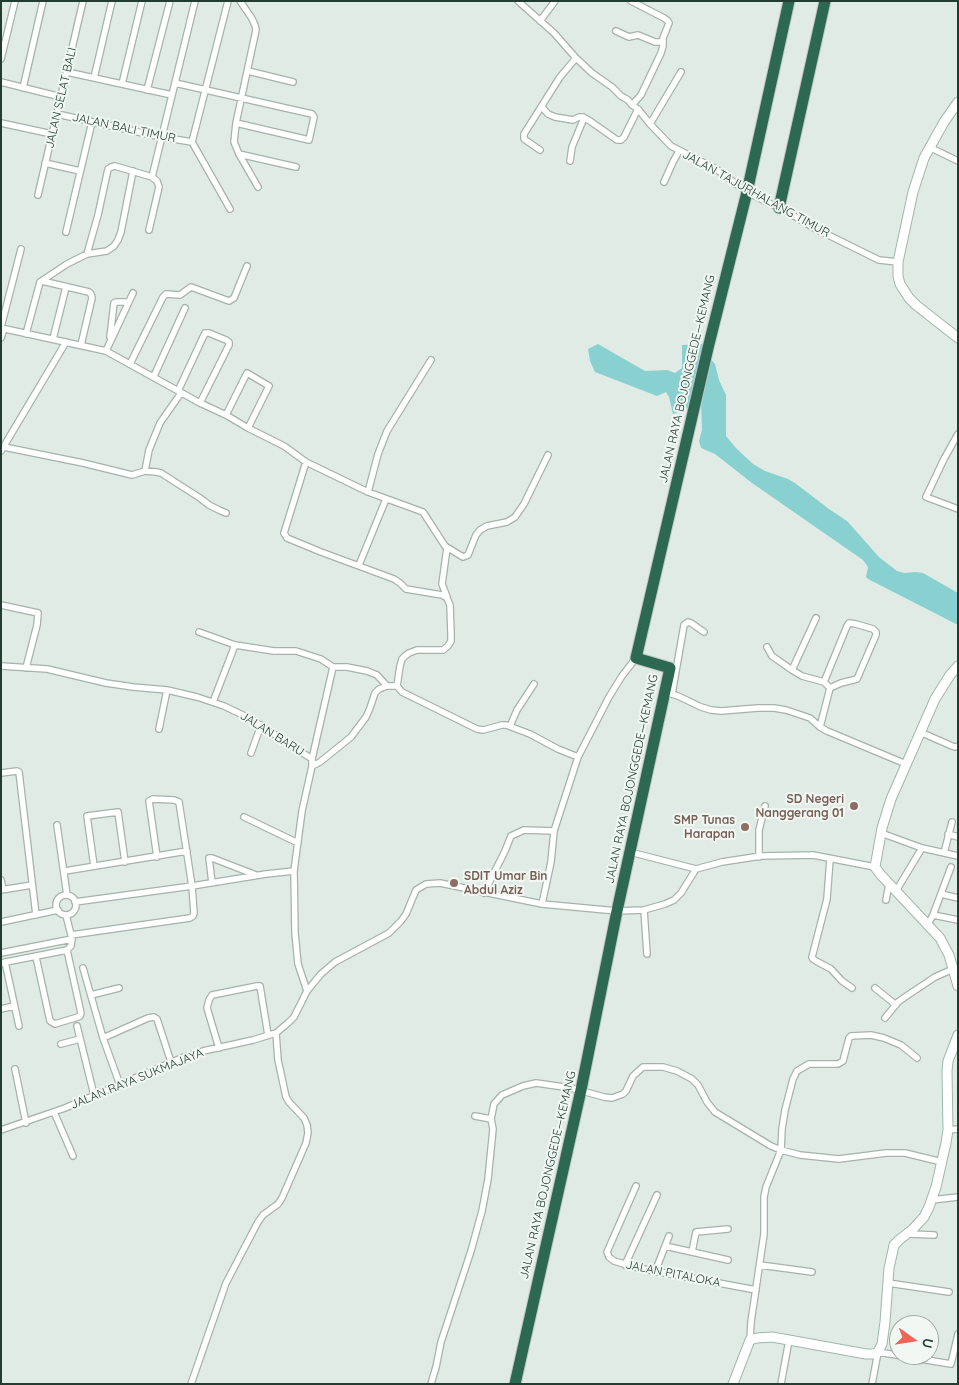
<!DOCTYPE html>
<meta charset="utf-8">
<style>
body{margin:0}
#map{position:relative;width:959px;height:1385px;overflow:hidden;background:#e1ebe5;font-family:Quicksand,sans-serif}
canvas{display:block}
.frame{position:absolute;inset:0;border:2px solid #213c30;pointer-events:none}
.north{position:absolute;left:889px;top:1315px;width:50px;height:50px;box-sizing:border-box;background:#f1f8f3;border:1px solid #9eada5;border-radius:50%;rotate:103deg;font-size:14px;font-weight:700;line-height:20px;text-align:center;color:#213c30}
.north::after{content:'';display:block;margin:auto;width:18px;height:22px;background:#f26358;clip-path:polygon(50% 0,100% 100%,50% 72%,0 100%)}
</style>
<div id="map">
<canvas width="959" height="1385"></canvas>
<div class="frame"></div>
<div class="north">U</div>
</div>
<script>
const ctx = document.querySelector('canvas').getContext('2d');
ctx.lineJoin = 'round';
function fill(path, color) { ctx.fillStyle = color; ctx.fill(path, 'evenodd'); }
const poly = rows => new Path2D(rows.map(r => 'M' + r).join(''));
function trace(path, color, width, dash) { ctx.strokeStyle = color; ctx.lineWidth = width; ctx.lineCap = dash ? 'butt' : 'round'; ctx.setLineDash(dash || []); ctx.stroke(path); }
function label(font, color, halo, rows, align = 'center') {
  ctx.font = font + ' Quicksand,sans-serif'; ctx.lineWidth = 4; ctx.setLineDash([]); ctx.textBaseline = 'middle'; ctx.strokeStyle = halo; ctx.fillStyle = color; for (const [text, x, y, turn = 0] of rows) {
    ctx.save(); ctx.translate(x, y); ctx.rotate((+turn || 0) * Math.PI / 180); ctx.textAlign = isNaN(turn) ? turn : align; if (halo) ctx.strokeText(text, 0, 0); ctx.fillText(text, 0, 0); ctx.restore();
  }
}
fill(poly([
 [598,344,645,371,667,370,675,373,682,368,682,345,702,344,710,348,695,405,673,414,669,397,666,392,657,396,595,372,590,361,588,349],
 [710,358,715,364,719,380,726,395,726,436,736,448,753,464,765,471,788,479,795,483,829,509,847,521,879,557,897,571,904,573,916,572,923,573,958,593,958,625,868,579,866,577,868,567,863,560,752,483,715,454,701,448,699,441,702,430,701,401]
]), '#88d1d0');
const street = poly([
 [228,1,192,142,230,209],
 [240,1,251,17,255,25,256,30,236,123,234,142,239,154,258,187],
 [518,1,554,33,576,58,592,73,612,87,621,96,628,100,632,105,638,109,650,124,671,146,716,169,747,192,791,214,814,228,879,260,898,262],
 [631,1,664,18,668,21,669,23,663,38,663,46,661,53,641,95,632,105],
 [540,21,555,1],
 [616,31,629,37,638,35,655,42,663,42],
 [1,59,15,1],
 [248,71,293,82],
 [67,72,172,95],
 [94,78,112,1],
 [1,82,61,97],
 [175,83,312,114,314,117,309,140,236,123],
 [122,84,142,1],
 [23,88,43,1],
 [147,90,170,1],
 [542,107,548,114,555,117,573,120,579,117,583,117,590,121,617,140,621,140,624,137,638,109],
 [57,114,161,137,192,142],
 [1,123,52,134],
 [650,124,681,72],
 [929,147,958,161],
 [540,150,524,139,524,134,560,77,576,58],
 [239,154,296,167],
 [570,161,572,147,584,118],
 [45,163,80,171],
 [152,177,195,1],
 [664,182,673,162,679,151],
 [38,195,83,1],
 [66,232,92,122],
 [87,254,107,251,114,246,118,240,121,232,133,171],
 [42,281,89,292,91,294,92,298,81,345],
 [1,327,21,249],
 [1,328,106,351,200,403,226,415,248,428,284,446,306,462,368,492,423,512,445,546,463,557,468,555,476,535,480,530,487,526,507,522,515,517,524,504,548,455],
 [26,334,40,282,67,264,87,254,98,215,108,169,111,167,115,166,152,177,157,181,159,187,149,230],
 [110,337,114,303,116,302,128,302],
 [1,338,4,329],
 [53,339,66,287],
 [106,351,133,293],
 [130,364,163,297,166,294,180,295,191,287,229,301,234,298,247,266],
 [154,376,185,308],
 [178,391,205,333,209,333,226,340,229,342,229,345,200,403],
 [226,415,247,373,269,386,248,428],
 [958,434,944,459,926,497,958,509],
 [4,447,83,463,132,475,145,471,156,472,161,473,200,498,209,505,219,510,226,513],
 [1,451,66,342],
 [306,462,284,533,287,538,321,552,394,579,400,583,406,589,442,595,447,598,450,605,451,634,451,641,448,646,443,650,417,650,409,653,405,656,402,659,400,666,397,686,402,692,477,729,483,730,502,725,506,725,530,734,558,749,578,757],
 [145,471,149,450,160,423,181,393],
 [368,492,378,454,387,431,431,360],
 [447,548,442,584,447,597],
 [359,565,386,499],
 [1,605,38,613,37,625,26,668],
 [816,618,792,670,802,676,824,682],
 [199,632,235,645,274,651,296,651,321,659,333,667,347,667,367,671,377,675,387,686],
 [767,647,772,656,792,670],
 [1,666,47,669,106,683,133,687,167,690,197,697,224,706,251,719,312,759,312,766,302,811,294,871,295,933,298,964,307,991],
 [665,692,678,696,701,707,711,710,721,711,758,708,774,708,786,710,810,718,820,727,827,731,906,764],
 [672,694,684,625,688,622,691,623,704,632],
 [213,702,235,645],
 [510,726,517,710,534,684],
 [820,727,830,688,841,683,857,679,876,635,876,632,873,629,856,624,849,623,847,626,824,682,830,688],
 [159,729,167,690],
 [920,732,952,746,955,747,958,746],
 [251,753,261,725],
 [312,759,333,667],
 [312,766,320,762,351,737,366,717,370,708,375,693,379,689,387,686,397,686],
 [1,773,17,771,19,772,36,915],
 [244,817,298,843],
 [57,825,67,895],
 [881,833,922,848],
 [948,834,958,837],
 [630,852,696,869],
 [944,853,952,822],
 [759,857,759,830,765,806],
 [830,859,827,899,812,957,813,959,816,961,831,969,842,981,852,988],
 [94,866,87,816,118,812,125,862],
 [65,871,187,851],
 [1,880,3,889],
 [212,883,209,858,212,858,256,875],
 [1,890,32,885],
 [896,891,922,848,958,856],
 [484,893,505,851,511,836,524,830,554,831],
 [941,894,958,898],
 '56 905a10 10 0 1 1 20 0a10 10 0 1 1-20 0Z',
 [886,900,889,884],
 [75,902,192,886,266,874,294,871],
 [542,904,551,862,554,831,578,757,609,697,622,676,636,658],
 [644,910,647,954],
 [933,915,958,920],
 [1,922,58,910],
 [927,926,933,915,951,867],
 [71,935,190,918,193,916,194,913,192,886,179,802,174,800,153,799,149,801,157,857],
 [1,953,72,939],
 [36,957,50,1021,55,1024,78,1017,80,1016,81,1013,67,950],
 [5,962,19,1026],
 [1,963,67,950,71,946,72,939,66,915],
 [83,968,103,1038,120,1085],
 [875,988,896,1005],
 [91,995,119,988],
 [1,1009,14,1006],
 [885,1018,898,1002,905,997,935,977,953,969,956,969],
 [77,1026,94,1095],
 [103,1038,148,1018,154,1017,157,1019,171,1062],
 [61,1044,80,1039],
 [219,1048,207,1008,209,1000,212,995,257,986,260,986,268,1035],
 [15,1069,26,1123],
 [54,1112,73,1156],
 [475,1116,491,1119],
 [1,1130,65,1108,184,1057,203,1051,253,1040,276,1033,288,1023,294,1017,307,991,321,974,335,962,389,933,401,921,406,914,416,890,426,884,440,883,542,904,617,911,644,910,665,904,674,900,681,893,696,869,722,862,761,856,813,855,875,867],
 [948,1130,958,1129],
 [636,1186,607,1252,609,1257,614,1261,638,1268,756,1290],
 [932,1200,958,1197],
 [909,1234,934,1235],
 [665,1246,728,1260],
 [692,1252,696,1232,728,1229],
 [625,1265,657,1195],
 [760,1265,812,1272],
 [655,1272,669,1236],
 [888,1283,949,1292],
 [750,1340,751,1322,764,1234,764,1197,766,1187,781,1150,800,1155,839,1159,886,1153,905,1153,942,1162],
 [191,1384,226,1283,258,1222,263,1215,278,1204,282,1198,306,1143,308,1133,307,1125,304,1118,289,1102,286,1097,278,1060,276,1033],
 [431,1384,436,1367,441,1342,471,1251,482,1211,488,1179,493,1129,491,1119,494,1104,502,1095,523,1086,536,1083,571,1088,604,1097,612,1098,623,1094,626,1091,633,1076,643,1067,663,1067,677,1071,692,1079,698,1085,707,1102,715,1112,771,1146,781,1150,782,1129,785,1110,793,1079,797,1071,809,1064,838,1064,843,1061,849,1038,851,1036,871,1035,884,1038,901,1045,917,1058],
 [781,1384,789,1340],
 [872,1384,878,1352,951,1364,958,1334]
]);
const secondary = poly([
 [958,102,944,122,924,158,913,192,898,262,898,276,900,284,909,298,916,305,958,338],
 [958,666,950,675,935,699,891,799,882,828,875,867,881,875,940,938,949,955,958,986],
 [733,1384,750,1340,757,1338,772,1337,789,1340,866,1354,873,1354,878,1352,882,1344,885,1322,889,1268,893,1250,894,1245,899,1240,913,1229,924,1217,929,1207,936,1187,946,1143,948,1130,947,1071,948,1061,958,1035]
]);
const highway = poly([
 [779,208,825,1],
 [515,1384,581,1090,617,911,670,668,636,658,708,348,747,192,789,1]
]);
trace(street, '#a4b3ab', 8);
trace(secondary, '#9fb7ab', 11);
trace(highway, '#c1c8c5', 13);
trace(street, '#fff', 5.5);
trace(secondary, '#fff', 9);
trace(highway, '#2d6852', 11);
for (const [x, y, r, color] of [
 [854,806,5,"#8d6e63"],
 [745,827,5,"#8d6e63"],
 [454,883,5,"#8d6e63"]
]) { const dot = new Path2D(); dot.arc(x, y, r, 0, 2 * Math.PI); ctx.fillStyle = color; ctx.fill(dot); trace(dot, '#f1f8f3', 2); }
label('12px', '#213c30', '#f1f8f3', [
 ["JALAN SELAT BALI",61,98,-77],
 ["JALAN BALI TIMUR",124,128,12],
 ["JALAN TAJURHALANG TIMUR",756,194,29],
 ["JALAN RAYA BOJONGGEDE—KEMANG",687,379,-77],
 ["JALAN BARU",272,734,32],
 ["JALAN RAYA BOJONGGEDE—KEMANG",632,779,-78],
 ["JALAN RAYA SUKMAJAYA",137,1079,-22],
 ["JALAN RAYA BOJONGGEDE—KEMANG",548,1175,-77],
 ["JALAN PITALOKA",673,1274,11]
]);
label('bold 12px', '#785e54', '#f1f8f3', [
 ["SD Negeri",844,799],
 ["Nanggerang 01",844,813],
 ["SMP Tunas",735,820],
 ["Harapan",735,834],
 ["SDIT Umar Bin",464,876,"left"],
 ["Abdul Aziz",464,890,"left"]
], 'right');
</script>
